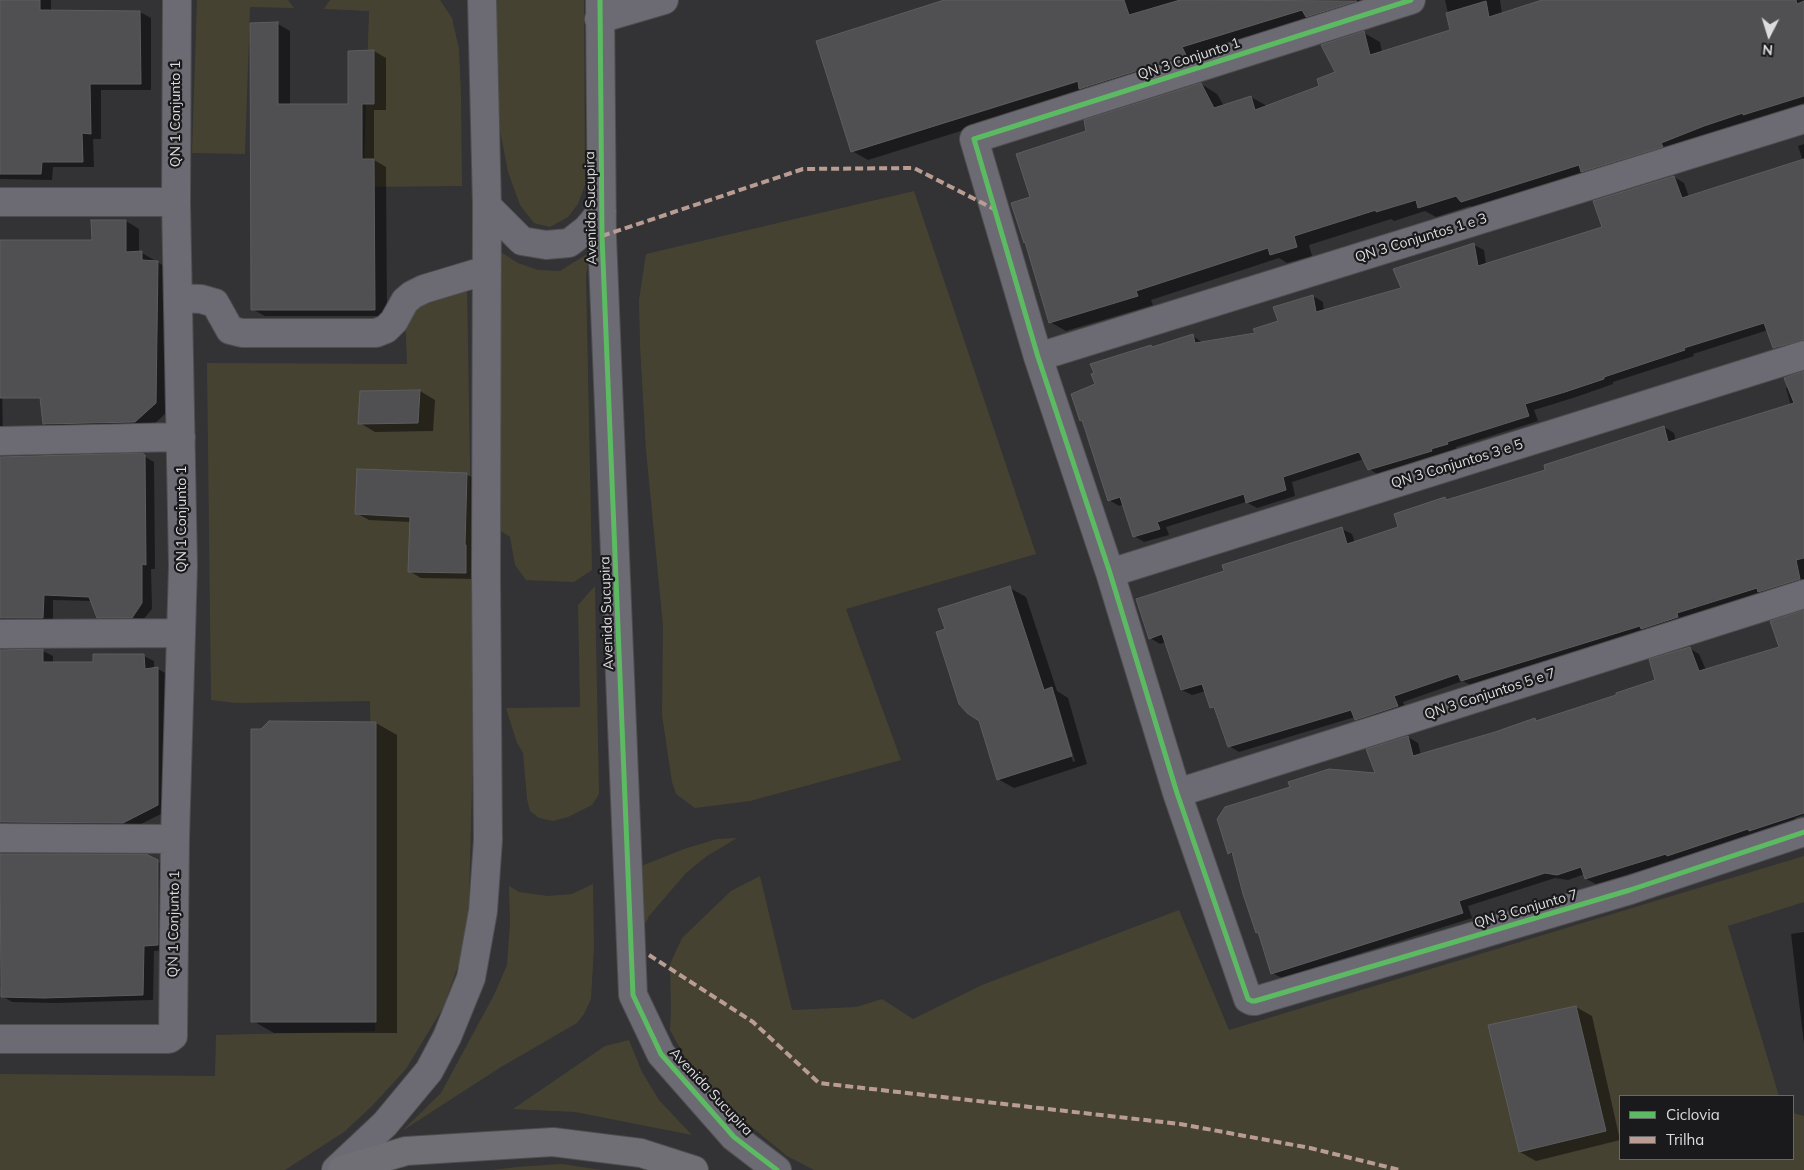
<!DOCTYPE html>
<style>
body{margin:0}
#map{position:relative;width:1804px;height:1170px;overflow:hidden;background:#333235;font-family:Mulish,sans-serif}
canvas{display:block}
.legend{position:absolute;left:1619px;top:1095px;width:175px;height:65px;box-sizing:border-box;background:#1a1a1c;border:1px solid #68686a;margin:0;padding:6px 9px;list-style:none;font-size:15px;color:#dcdcdf}
.legend li{display:flex;align-items:center;gap:10px;height:25px}
.legend b{width:25px;border:1px solid #68686a}
.north{position:absolute;left:1744px;top:10px;width:50px;height:50px;-webkit-text-stroke:4px #1a1a1c;paint-order:stroke;rotate:185deg;font-size:14px;font-weight:700;line-height:20px;text-align:center;color:#dcdcdf}
.north::after{content:'';display:block;margin:auto;width:18px;height:22px;background:#dcdcdf;clip-path:polygon(50% 0,100% 100%,50% 72%,0 100%)}
</style>
<div id="map">
<canvas width="1804" height="1170"></canvas>
<ul class="legend">
<li><b style="height:6px;background:#5cba63"></b>Ciclovia</li>
<li><b style="height:6px;background:#b99d93"></b>Trilha</li>
</ul>
<div class="north">N</div>
</div>
<script>
const ctx = document.querySelector('canvas').getContext('2d');
ctx.lineJoin = 'round';
function fill(path, color) { ctx.fillStyle = color; ctx.fill(path, 'evenodd'); }
const poly = rows => new Path2D(rows.map(r => 'M' + r).join(''));
function trace(path, color, width, dash) { ctx.strokeStyle = color; ctx.lineWidth = width; ctx.lineCap = dash ? 'butt' : 'round'; ctx.setLineDash(dash || []); ctx.stroke(path); }
function label(font, color, halo, rows, align = 'center') {
  ctx.font = font + ' Mulish,sans-serif'; ctx.lineWidth = 4.5; ctx.setLineDash([]); ctx.textBaseline = 'middle'; ctx.strokeStyle = halo; ctx.fillStyle = color; for (const [text, x, y, turn = 0] of rows) {
    ctx.save(); ctx.translate(x, y); ctx.rotate((+turn || 0) * Math.PI / 180); ctx.textAlign = isNaN(turn) ? turn : align; if (halo) ctx.strokeText(text, 0, 0); ctx.fillText(text, 0, 0); ctx.restore();
  }
}
fill(poly([
 [197,0,288,0,294,8,250,7,245,154,192,153],
 [330,0,440,0,452,18,459,49,461,94,462,186,367,187,364,159,369,11,324,9],
 [496,0,584,0,585,185,578,204,568,217,550,227,534,223,520,205,508,172,498,120],
 [914,191,1036,554,846,609,901,760,750,801,695,808,676,794,672,782,662,715,663,626,646,450,640,346,639,300,646,254],
 [496,249,518,263,538,270,560,271,590,252,586,275,592,570,574,582,526,580,515,565,510,537,499,530],
 [467,285,474,709,468,937,444,1006,406,1069,372,1106,344,1132,285,1170,0,1170,0,1074,215,1076,216,1035,375,1031,370,701,236,703,211,700,207,363,407,364,404,287],
 [595,586,599,794,592,805,568,817,553,821,539,818,530,811,527,799,523,753,517,743,506,708,580,707,578,605],
 [737,838,707,856,686,873,649,916,641,933,636,868,684,849,717,839],
 [1804,856,1804,902,1728,926,1779,1096,1620,1096,1620,1159,1793,1159,1793,1113,1804,1116,1804,1170,814,1170,787,1156,700,1085,670,1030,671,1011,670,964,682,938,731,891,760,876,792,1010,856,1007,882,999,913,1019,982,985,1179,910,1229,1030],
 [593,884,594,946,591,999,584,1014,577,1023,501,1067,402,1131,441,1093,494,995,507,965,510,923,509,886,519,892,548,896,572,894],
 [629,1040,642,1072,659,1100,692,1135,575,1112,513,1109,605,1046],
 [562,1164,602,1170,493,1170,516,1167]
]), '#464232');
fill(poly([
 [0,0,51,0,51,12,140,12,151,18,151,90,101,90,101,139,93,139,94,167,53,167,52,180,0,179],
 [951,0,1380,0,868,160,852,151],
 [1083,77,1084,80,862,149,862,147],
 [1445,0,1500,0,1502,14,1546,0,1804,0,1804,103,1797,106,1799,111,1478,210,1470,206,1436,217,1425,211,1394,221,1391,219,1309,245,1312,256,1287,263,1279,258,1151,300,1153,305,1066,331,1050,322,1027,243,1025,242,1031,198,1087,132,1201,84,1217,94,1224,106,1251,97,1267,106,1320,86,1337,73,1364,33,1380,42,1382,52,1452,31],
 [278,24,290,31,290,105,350,105,374,51,386,58,386,110,374,110,374,160,386,167,387,316,265,316,252,309],
 [1804,144,1804,347,1784,353,1774,347,1768,330,1693,354,1694,356,1613,382,1613,384,1576,397,1534,410,1538,421,1456,447,1457,449,1441,454,1441,456,1379,475,1369,469,1364,459,1292,482,1295,496,1257,508,1246,502,1166,527,1169,535,1144,542,1134,536,1124,504,1119,506,1109,500,1083,422,1081,420,1096,385,1154,348,1193,336,1203,343,1256,334,1280,322,1313,296,1323,302,1324,311,1402,289,1474,245,1484,250,1486,265,1604,228,1674,177,1684,183,1689,197,1803,161,1798,146],
 [126,221,139,229,139,253,142,253,171,270,169,410,149,429,58,431,44,424,94,241],
 [0,297,3,433,0,435],
 [1804,373,1804,586,1472,686,1463,681,1403,702,1407,712,1366,725,1356,719,1355,717,1239,752,1229,746,1217,710,1211,707,1206,691,1192,695,1182,690,1166,642,1160,644,1150,638,1225,572,1342,529,1352,534,1355,543,1399,528,1445,499,1448,501,1547,471,1545,466,1664,427,1674,433,1676,441,1791,406,1786,388],
 [420,391,435,400,433,431,375,432,360,423],
 [142,455,154,462,155,569,151,569,152,609,141,622,108,623,98,617,92,601,53,600,53,623,0,628,0,459],
 [466,474,478,481,478,579,421,578,409,571,411,522,369,520,356,513],
 [1010,588,1026,597,1057,691,1068,698,1087,764,1014,788,998,779,980,720],
 [1053,695,1055,695,1075,761,1073,762],
 [1804,612,1804,815,1795,818,1797,824,1596,884,1586,879,1585,874,1568,880,1555,878,1468,906,1472,918,1282,978,1272,973,1260,934,1257,932,1235,856,1230,853,1377,775,1408,737,1418,743,1421,755,1535,720,1538,722,1657,681,1689,648,1699,654,1706,670,1781,647],
 [0,651,43,651,53,656,53,663,94,663,144,656,154,661,154,669,158,669,167,674,167,811,133,828,0,827],
 [376,723,397,735,397,1033,274,1033,253,1021],
 [0,855,146,856,168,867,168,950,154,951,153,1000,55,1003,12,1002,2,996,2,987,0,987],
 [1804,932,1804,1044,1791,934],
 [1576,1007,1592,1016,1620,1140,1536,1161,1520,1152]
]), '#0007');
const building = poly([
 [0,0,40,0,40,10,140,11,141,84,90,84,91,134,82,133,83,162,42,162,41,174,0,174,0,0],
 [944,0,1124,0,1129,15,1180,0,1357,1,1306,17,1302,10,1182,47,1186,55,1079,89,1078,81,851,152,816,41,944,0],
 [1542,0,1796,0,1797,4,1804,1,1804,96,1743,115,1743,113,1704,126,1661,143,1663,147,1581,172,1579,165,1461,202,1456,196,1418,208,1416,200,1376,212,1376,210,1294,236,1297,247,1270,255,1268,248,1136,291,1138,296,1049,323,1025,242,1024,243,1011,203,1030,197,1016,154,1086,131,1084,120,1201,83,1214,108,1251,96,1255,110,1319,86,1317,79,1335,72,1321,45,1364,31,1370,55,1450,30,1446,13,1486,1,1489,17,1542,0],
 [278,22,278,104,348,104,348,51,374,50,374,104,362,104,362,159,374,159,375,310,251,310,250,23,278,22],
 [1804,159,1804,340,1773,348,1764,323,1684,348,1685,350,1604,377,1604,379,1565,392,1525,404,1529,416,1447,442,1448,444,1431,449,1432,451,1368,470,1359,452,1283,477,1286,490,1246,503,1244,494,1157,522,1160,529,1133,537,1120,497,1108,501,1082,420,1080,421,1071,394,1095,384,1091,374,1094,373,1090,364,1151,345,1152,347,1193,334,1195,343,1255,333,1253,329,1278,321,1273,307,1313,295,1316,312,1401,288,1393,269,1474,243,1478,266,1602,227,1593,201,1674,176,1682,198,1804,159],
 [91,220,126,220,126,252,142,251,142,260,158,261,156,403,135,422,43,424,40,398,0,398,0,240,92,240,91,220],
 [1804,371,1804,558,1796,560,1800,579,1758,592,1757,588,1677,613,1678,617,1641,629,1640,626,1461,681,1458,674,1394,696,1398,706,1355,720,1351,710,1228,747,1214,707,1210,708,1202,684,1181,690,1162,634,1149,639,1136,599,1224,571,1222,565,1342,527,1347,544,1398,527,1394,514,1445,497,1446,500,1545,470,1544,465,1664,426,1668,442,1794,403,1784,378,1804,371],
 [420,390,418,423,358,424,360,391,420,390],
 [142,453,145,455,146,565,142,564,142,603,132,618,97,618,89,597,44,595,43,618,0,618,0,457,142,453],
 [357,469,467,473,465,545,466,545,466,573,408,572,410,517,355,514,357,469],
 [1010,586,1044,690,1052,687,1072,756,997,780,979,721,967,713,959,704,936,632,945,629,938,609,1010,586],
 [1804,610,1804,813,1749,831,1748,829,1667,856,1666,854,1585,879,1581,867,1557,875,1545,873,1459,901,1463,913,1271,974,1258,932,1256,933,1243,894,1232,852,1228,854,1217,819,1225,807,1290,787,1288,782,1329,769,1375,773,1366,749,1408,736,1413,756,1495,732,1535,718,1536,721,1616,695,1616,693,1655,680,1649,659,1690,647,1699,671,1779,647,1770,621,1804,610],
 [43,649,43,662,93,662,93,654,144,654,145,669,158,667,158,805,123,823,0,822,0,650,43,649],
 [269,721,376,722,376,1022,251,1022,251,729,261,729,269,721],
 [0,854,146,854,158,860,158,945,144,946,143,995,44,998,1,997,0,854],
 [1576,1006,1606,1131,1519,1152,1488,1025,1576,1006]
]);
fill(building, '#504f51');
trace(building, '#5d5d5f', 1);
const minor = poly([
 [600,0,602,236,633,995,661,1054,734,1137,777,1170],
 [1411,0,974,139,1038,357,1110,573,1177,793,1248,999,1252,1001,1255,1001,1630,890,1804,832],
 [599,19,664,0],
 [0,202,176,202],
 [487,206,522,241,546,245,569,243,587,229,602,211],
 [178,298,201,299,215,303,230,330,242,333,376,333,386,329,394,321,405,301,412,295,424,289,487,270],
 [1038,357,1804,119],
 [0,441,181,437],
 [1110,573,1804,355],
 [0,634,181,633],
 [1177,793,1804,594],
 [0,838,175,839],
 [0,1039,169,1039,173,1036,175,839,183,566,176,202,177,0],
 [336,1170,385,1124,429,1071,447,1037,471,978,483,911,488,840,486,573,487,206,482,0]
]);
const highway = poly([
 [342,1170,406,1151,553,1142,641,1153,694,1170]
]);
trace(minor, '#4e4e4f', 30);
trace(highway, '#4e4e4f', 30);
trace(minor, '#6c6a72', 28);
trace(highway, '#716f76', 28);
trace(poly([
 [602,236,803,169,914,168,994,209],
 [649,955,753,1022,819,1083,1180,1124,1310,1148,1400,1170]
]), '#b99d93', 4, [8, 4]);
trace(poly([
 [600,0,602,236,633,995,661,1054,734,1137,777,1170],
 [1411,0,974,139,1038,357,1110,573,1177,793,1248,999,1252,1001,1255,1001,1630,890,1804,832]
]), '#5cba63', 5);
label('14px', '#dcdcdf', '#1a1a1c', [
 ["QN 3 Conjunto 1",1189,59,-18],
 ["QN 1 Conjunto 1",176,114,-90],
 ["Avenida Sucupira",591,208,-91],
 ["QN 3 Conjuntos 1 e 3",1421,238,-17],
 ["QN 3 Conjuntos 3 e 5",1457,464,-17],
 ["QN 1 Conjunto 1",182,519,-90],
 ["Avenida Sucupira",607,613,-92],
 ["QN 3 Conjuntos 5 e 7",1490,694,-18],
 ["QN 3 Conjunto 7",1526,909,-16],
 ["QN 1 Conjunto 1",174,924,-89],
 ["Avenida Sucupira",711,1092,47]
]);
</script>
